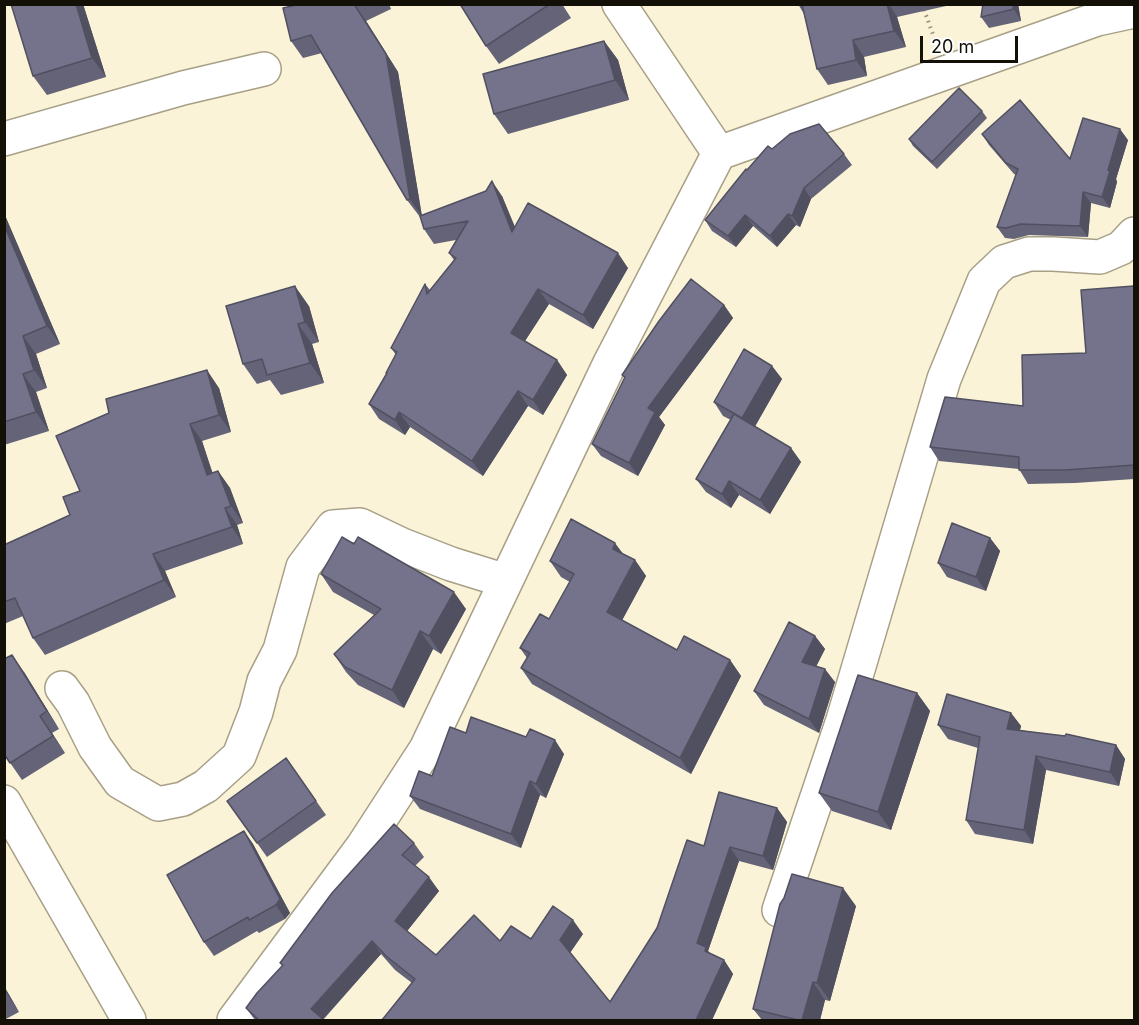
<!DOCTYPE html>
<style>
body{margin:0}
#map{position:relative;width:1139px;height:1025px;overflow:hidden;background:#faf3d7;font-family:Inter,sans-serif}
canvas{display:block}
.frame{position:absolute;inset:0;border:6px solid #131107;pointer-events:none}
.scale{position:absolute;left:920px;top:36px;width:98px;height:27px;box-sizing:border-box;border:3px solid #131107;border-top:0;padding-left:8px;font-size:18px;line-height:21px;white-space:nowrap;color:#131107;-webkit-text-stroke:4px #fff;paint-order:stroke}
</style>
<div id="map">
<canvas width="1139" height="1025"></canvas>
<div class="frame"></div>
<div class="scale">20 m</div>
</div>
<script>
const ctx = document.querySelector('canvas').getContext('2d');
ctx.lineJoin = 'round';
const poly = rows => new Path2D(rows.map(r => 'M' + r).join(''));
function trace(path, color, width, dash) { ctx.strokeStyle = color; ctx.lineWidth = width; ctx.lineCap = dash ? 'butt' : 'round'; ctx.setLineDash(dash || []); ctx.stroke(path); }
function fill(path, color) { ctx.fillStyle = color; ctx.fill(path, 'evenodd'); }
const street = poly([
 [619,4,719,153],
 [4,139,183,88,264,69],
 [62,688,73,703,95,747,120,782,158,804,183,799,206,786,239,756,256,712,264,681,280,650,303,567,333,527,360,525,402,545,451,564,506,581],
 [4,802,129,1020],
 [779,910,843,720,944,379,984,281,1004,262,1029,254,1053,254,1100,257,1121,248,1134,234],
 [234,1020,363,846,426,749,610,363,719,153,1097,19,1134,11]
]);
trace(street, '#a7a087', 36);
trace(poly([
 [922,4,936,43]
]), '#95907c', 4, [1.5, 4.5]);
trace(street, '#fff', 33);
fill(poly([
 [83,4,106,77,47,95,33,76],
 [301,4,389,4,391,9,366,21,398,72,422,216,502,196,515,227,628,268,593,329,549,304,525,341,557,360,567,375,543,415,528,406,483,476,410,427,405,435,379,419,369,404,387,374,396,355,391,348,425,284,430,290,454,260,449,253,456,240,434,244,424,229,420,217,407,200,322,53,303,58,291,41],
 [460,4,562,4,571,18,499,64,486,46],
 [798,4,955,4,897,17,906,47,864,57,867,76,828,85,817,69,804,14],
 [1018,4,1021,21,989,28,981,17],
 [604,41,618,60,629,100,508,134,494,114],
 [982,111,987,118,937,169,913,146,909,139],
 [982,134,1070,159,1128,140,1116,179,1117,182,1110,208,1091,203,1088,237,1029,235,1014,239,1005,238,997,227,1016,175,1014,174,989,145],
 [772,149,844,154,852,165,811,199,800,227,796,225,777,247,753,226,736,247,712,231,705,220,747,170],
 [4,213,60,344,36,354,47,388,36,392,49,431,4,445],
 [1134,286,1134,479,1075,483,1028,484,1019,469,939,461,930,447,1023,406,1086,353],
 [724,305,733,318,659,417,665,425,638,476,601,456,592,444,625,379,622,375],
 [309,306,319,342,312,344,324,383,281,395,270,380,257,384,243,364],
 [772,366,782,379,754,427,791,448,801,462,770,514,739,495,731,508,706,492,696,479,731,420,723,416,714,402],
 [219,388,231,432,202,441,212,473,218,471,230,488,243,523,237,525,243,544,165,571,176,597,45,655,33,638,23,616,4,624,4,545,70,515,80,491],
 [990,538,1000,551,986,591,947,577,938,563],
 [623,554,635,560,646,576,622,620,677,650,730,660,741,676,691,774,532,684,521,668,527,658,520,648,549,619,570,582,561,577,550,561],
 [321,574,466,609,441,654,433,649,404,708,358,685,346,672,334,654,374,615,333,592],
 [815,636,825,649,816,666,835,682,819,733,764,705,754,691],
 [24,672,59,729,52,733,65,753,22,780,4,754],
 [917,693,930,711,891,830,832,811,819,793],
 [1011,713,1021,726,1020,730,1116,745,1125,759,1119,786,1046,770,1033,844,975,834,966,820,978,748,948,739,938,725],
 [466,733,526,737,564,754,546,798,540,795,521,848,420,809,410,796,432,776],
 [286,758,326,815,267,857,227,801],
 [777,808,787,822,773,870,739,861,708,951,711,954,724,960,733,974,712,1020,412,983,395,970,381,954,323,1020,324,1020,255,1020,246,1008,282,966,280,963,414,843,424,857,415,866,439,891,407,931,436,955,500,941,531,939,583,934,570,953,610,1002,657,928,704,846],
 [244,831,253,844,290,913,285,919,259,933,257,931,214,956,204,942],
 [856,906,830,1001,825,1000,820,1020,762,1020,753,1009,764,969,763,968],
 [4,986,19,1012,4,1020]
]), '#646378');
fill(poly([
 [76,4,83,4,106,77,92,58],
 [354,4,366,21,398,72,422,217,410,199],
 [887,4,889,4,897,17,906,47,894,31],
 [1012,4,1018,4,1021,21,1014,9],
 [853,40,864,57,867,76,856,60],
 [604,41,618,60,629,100,615,80],
 [1120,129,1128,140,1116,179,1117,182,1110,208,1102,197,1108,170],
 [492,181,502,196,523,247,512,232],
 [804,188,811,199,800,227,792,216],
 [1083,192,1091,203,1088,237,1080,226],
 [4,213,60,344,47,326,4,225],
 [788,214,796,225,777,247,770,236],
 [745,215,753,226,736,247,728,236],
 [618,253,628,268,593,329,583,315],
 [295,286,309,306,319,342,305,322],
 [538,289,549,304,521,347,511,333],
 [724,305,733,318,659,417,665,425,638,476,629,463,648,408],
 [298,324,312,344,324,383,310,363],
 [23,336,36,354,47,388,34,370],
 [557,360,567,375,543,415,533,400],
 [772,366,782,379,752,432,742,418],
 [207,370,219,388,231,432,219,415],
 [23,374,36,392,49,431,36,412],
 [518,391,528,406,483,476,472,461],
 [399,412,410,427,405,435,395,420],
 [190,424,202,441,219,492,207,475],
 [791,448,801,462,770,514,760,500],
 [218,471,230,488,243,523,231,506],
 [729,481,739,495,731,508,722,494],
 [225,508,237,525,243,544,232,527],
 [990,538,1000,551,986,591,976,577],
 [615,543,627,559,613,549],
 [153,554,165,571,176,597,164,580],
 [635,560,646,576,618,628,607,612],
 [454,592,466,609,441,654,429,636],
 [420,631,433,649,404,708,392,690],
 [815,636,825,649,812,675,802,662],
 [12,655,24,672,59,729,47,711],
 [730,660,741,676,691,774,680,758],
 [825,669,835,682,819,733,809,719],
 [917,693,930,711,891,830,878,812],
 [1011,713,1021,726,1017,742,1007,729],
 [40,716,52,733,65,753,53,736],
 [555,740,564,754,546,798,536,784],
 [1116,745,1125,759,1119,786,1110,772],
 [1036,756,1046,770,1033,844,1024,830],
 [530,781,540,795,521,848,511,834],
 [777,808,787,822,773,870,763,856],
 [244,831,253,844,290,913,285,919,276,905],
 [730,847,739,861,708,951,716,961,697,943],
 [429,877,439,891,404,935,395,921],
 [843,888,856,906,830,1001,817,983],
 [573,920,583,934,569,954,560,940],
 [372,941,381,954,322,1020,311,1009],
 [724,960,733,974,712,1020,696,1020],
 [813,982,825,1000,820,1020,802,1020],
 [4,986,19,1012,7,994,4,990]
]), '#515061');
const building = poly([
 [11,4,76,4,92,58,33,76,11,4],
 [301,4,354,4,386,54,410,199,407,200,311,35,291,41,283,8,301,4],
 [460,4,550,4,486,46,460,4],
 [802,4,887,4,894,31,853,40,856,60,817,69,802,4],
 [983,4,1012,4,1014,9,981,17,983,4],
 [604,41,615,80,494,114,483,74,604,41],
 [959,88,982,111,932,162,909,139,959,88],
 [1020,100,1070,159,1083,118,1120,129,1108,170,1110,171,1102,197,1083,192,1080,226,1021,224,1006,228,997,227,1018,169,1006,163,982,134,1020,100],
 [819,124,844,154,804,188,792,216,788,214,770,236,745,215,728,236,705,220,746,169,747,170,768,146,772,149,790,134,819,124],
 [492,181,512,232,528,203,618,253,583,315,538,289,511,333,557,360,533,400,518,391,472,461,399,412,395,420,369,404,387,373,386,373,397,352,391,348,425,284,427,294,456,258,449,253,468,221,424,229,420,216,486,191,492,181],
 [4,225,47,326,23,336,34,370,23,374,36,412,4,422,4,225],
 [691,279,724,305,648,408,655,412,629,463,592,444,625,377,622,375,659,321,691,279],
 [295,286,305,322,298,324,310,363,267,375,262,359,243,364,226,306,295,286],
 [1134,286,1134,465,1066,470,1019,470,1019,457,930,447,945,397,1023,406,1022,355,1086,353,1081,290,1134,286],
 [744,349,772,366,742,418,714,402,744,349],
 [207,370,219,415,190,424,207,475,218,471,231,506,225,508,232,527,153,554,164,580,33,638,15,598,4,602,4,545,70,515,63,497,80,491,56,436,109,413,106,399,207,370],
 [734,414,791,448,760,500,729,481,722,494,696,479,734,414],
 [571,519,615,543,613,549,635,560,607,612,677,650,684,636,730,660,680,758,521,668,530,653,520,648,540,614,549,619,574,574,550,561,571,519],
 [952,523,990,538,976,577,938,563,952,523],
 [342,537,354,544,358,537,454,592,429,636,420,631,392,690,345,667,334,654,381,609,321,574,342,537],
 [789,622,815,636,802,662,825,669,809,719,754,691,789,622],
 [12,655,47,711,40,716,53,736,10,763,4,754,4,659,12,655],
 [858,675,917,693,878,812,819,793,858,675],
 [947,694,1011,713,1007,729,1065,736,1066,734,1116,745,1110,772,1036,756,1024,830,966,820,980,737,938,725,947,694],
 [471,717,526,737,530,729,555,740,536,784,530,781,511,834,410,796,419,771,432,776,450,727,466,733,471,717],
 [286,758,316,801,257,843,227,801,286,758],
 [719,792,777,808,763,856,730,847,697,943,706,947,705,951,724,960,696,1020,382,1020,415,979,386,956,372,941,311,1009,324,1020,259,1020,246,1008,257,993,283,965,280,963,332,893,394,824,414,843,402,855,429,877,395,921,436,955,474,915,500,941,511,926,531,939,553,906,573,920,560,940,610,1002,657,928,687,840,704,846,719,792],
 [244,831,280,899,276,905,249,920,248,917,204,942,167,875,244,831],
 [792,874,843,888,817,983,813,982,802,1020,798,1020,753,1009,780,904,784,898,792,874]
]);
fill(building, '#74738b');
trace(building, '#515061', 1.5);
</script>
